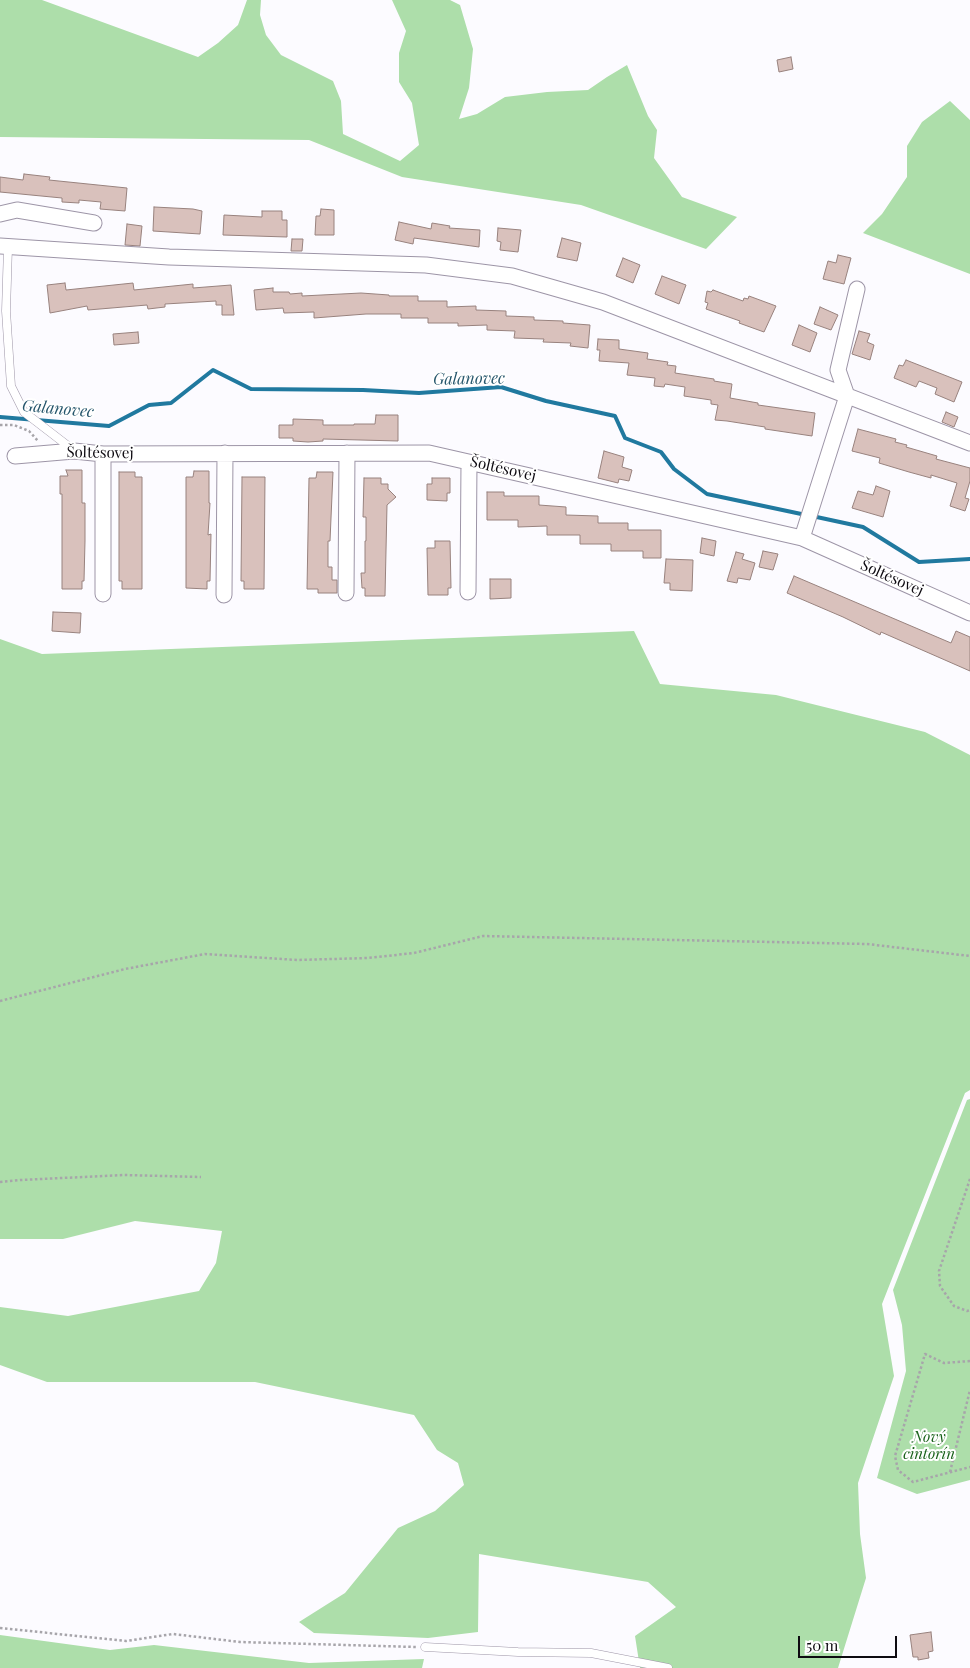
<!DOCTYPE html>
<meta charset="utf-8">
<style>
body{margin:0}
#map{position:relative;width:970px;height:1668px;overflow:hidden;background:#fcfbff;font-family:"Playfair Display",serif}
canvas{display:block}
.scale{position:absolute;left:798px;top:1636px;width:99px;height:22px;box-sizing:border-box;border:2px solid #0e0b11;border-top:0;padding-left:6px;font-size:15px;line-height:18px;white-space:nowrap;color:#0e0b11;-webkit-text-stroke:4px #fff;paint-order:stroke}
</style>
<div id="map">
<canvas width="970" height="1668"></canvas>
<div class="scale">50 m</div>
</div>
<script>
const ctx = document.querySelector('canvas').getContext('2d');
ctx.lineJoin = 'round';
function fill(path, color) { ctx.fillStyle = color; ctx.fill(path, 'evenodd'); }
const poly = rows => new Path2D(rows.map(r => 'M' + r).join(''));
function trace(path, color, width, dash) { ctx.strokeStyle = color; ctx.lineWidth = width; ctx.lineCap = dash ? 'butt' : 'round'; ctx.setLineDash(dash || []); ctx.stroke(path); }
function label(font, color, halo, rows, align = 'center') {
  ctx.font = font + ' "Playfair Display",serif'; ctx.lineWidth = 4; ctx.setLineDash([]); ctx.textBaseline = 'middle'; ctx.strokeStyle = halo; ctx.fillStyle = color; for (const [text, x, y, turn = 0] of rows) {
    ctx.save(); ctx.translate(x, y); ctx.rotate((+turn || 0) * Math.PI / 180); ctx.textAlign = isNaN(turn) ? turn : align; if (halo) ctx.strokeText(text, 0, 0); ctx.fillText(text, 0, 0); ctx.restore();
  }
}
fill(poly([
 [0,0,42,0,198,57,218,43,238,25,247,0,261,0,260,15,266,35,281,55,333,81,341,101,343,134,400,161,419,145,412,103,399,82,399,53,406,31,392,0,450,0,460,5,473,49,469,88,459,119,477,114,505,97,547,92,588,90,607,77,627,65,648,116,657,130,654,158,682,197,737,217,706,249,581,205,402,177,309,140,0,137],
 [950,101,970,120,970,274,863,233,882,214,907,177,907,146,922,122],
 [634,631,660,684,776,695,925,732,970,755,970,1090,965,1093,882,1304,894,1376,858,1483,860,1534,866,1578,838,1668,640,1668,635,1636,676,1607,648,1582,479,1554,478,1632,428,1638,314,1633,299,1622,345,1593,398,1528,435,1511,464,1485,458,1463,437,1450,414,1415,255,1382,47,1382,0,1365,0,1307,68,1316,199,1291,216,1263,222,1231,135,1221,63,1239,0,1239,0,639,42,654],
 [970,1099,970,1480,917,1494,877,1478,906,1371,902,1325,893,1290,967,1100],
 [0,1635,110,1650,154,1645,309,1663,424,1659,422,1668,0,1668]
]), '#addeaa');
trace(poly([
 [0,417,109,426,149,405,171,403,213,370,251,389,363,390,419,393,501,387,546,401,615,416,625,438,661,452,674,469,707,494,806,515],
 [812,516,863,527,919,562,970,559]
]), '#20799f', 4);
const building = poly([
 [791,57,793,69,779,72,777,60,791,57],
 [24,174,50,177,49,180,127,188,125,211,100,209,101,202,79,200,79,203,62,202,62,198,0,192,0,177,23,180,24,174],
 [154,207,193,209,202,211,200,234,153,231,154,207],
 [321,209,334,210,334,235,315,235,316,216,320,216,321,209],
 [262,211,282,211,282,220,287,220,287,237,223,235,224,215,262,217,262,211],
 [399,222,431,229,432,223,450,226,449,228,480,230,479,247,414,238,413,244,395,240,399,222],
 [127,224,142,226,140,246,125,245,127,224],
 [498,228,521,230,518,252,500,250,501,242,497,241,498,228],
 [562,238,581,243,577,261,557,257,562,238],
 [292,239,303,239,302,251,291,251,292,239],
 [838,255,851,258,844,284,823,279,828,261,836,263,838,255],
 [623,258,640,265,633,283,616,276,623,258],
 [662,276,686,285,679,304,655,294,662,276],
 [65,283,66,290,133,283,134,290,193,284,193,288,231,285,234,315,222,315,222,305,216,305,216,301,165,304,165,307,148,309,147,305,88,310,87,306,50,313,47,285,65,283],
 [273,288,273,292,289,292,290,294,302,293,302,296,361,293,389,295,389,296,418,296,418,301,447,301,447,307,476,306,476,310,506,311,506,316,534,317,534,320,563,321,563,323,590,325,588,348,570,346,571,343,543,342,544,339,514,338,515,331,487,330,487,325,458,326,458,323,428,323,428,318,401,318,401,314,366,314,314,318,314,312,284,313,283,308,256,310,254,290,273,288],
 [713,290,743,301,744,298,748,299,749,296,776,306,764,332,739,323,740,321,706,309,708,303,705,302,707,291,711,292,713,290],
 [820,307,838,315,831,330,814,324,820,307],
 [799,325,817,333,810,352,792,345,799,325],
 [859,331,870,334,867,342,874,345,870,360,852,354,859,331],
 [138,332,139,343,114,345,113,334,138,332],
 [598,339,619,340,619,349,648,353,647,359,668,362,667,365,676,366,675,373,714,379,714,381,732,384,730,398,758,403,758,405,815,413,812,436,765,429,765,427,727,421,715,420,718,405,711,404,711,400,684,396,685,387,665,384,664,387,654,386,655,378,627,375,629,363,599,361,600,350,597,350,598,339],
 [906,360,962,382,954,402,935,394,937,388,919,381,916,387,894,378,899,365,903,366,906,360],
 [946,412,958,417,954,427,942,422,946,412],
 [376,415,398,415,398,441,323,439,323,441,308,442,293,441,293,438,279,438,279,425,293,425,293,419,323,420,323,425,354,425,354,424,375,424,376,415],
 [858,429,896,439,895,442,907,445,906,447,937,456,936,459,970,468,970,481,965,498,969,499,965,511,950,506,957,483,931,475,931,478,909,472,879,463,880,458,852,451,858,429],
 [604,451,624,457,622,467,632,470,629,481,619,479,618,483,598,478,604,451],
 [66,470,82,470,82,503,85,503,85,541,84,581,82,581,82,589,62,589,62,494,60,494,60,476,68,476,66,470],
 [194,471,209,471,209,503,210,503,208,535,211,534,210,581,207,581,207,589,186,588,186,477,193,477,194,471],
 [119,472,135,472,135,477,142,477,142,589,122,589,122,581,119,581,119,472],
 [317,472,333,472,330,541,328,541,328,567,332,567,332,580,337,580,337,593,318,593,318,589,307,589,309,478,316,478,317,472],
 [242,477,265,477,264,589,244,589,244,581,241,581,242,477],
 [364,478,381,478,381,484,388,484,388,489,396,497,387,505,385,596,365,596,365,588,362,588,361,573,365,573,365,541,366,541,366,517,363,517,364,478],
 [432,478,450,478,450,493,447,493,447,501,427,500,427,484,432,484,432,478],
 [876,486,890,491,883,517,852,508,858,491,873,495,876,486],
 [487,492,504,492,504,496,539,496,539,505,566,507,566,515,598,516,598,523,628,523,628,530,661,530,661,558,643,558,643,551,611,551,611,544,580,544,580,535,547,535,547,526,518,527,518,520,487,520,487,492],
 [702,538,716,541,714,556,700,553,702,538],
 [435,541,450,541,451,588,448,588,448,595,428,595,427,548,435,548,435,541],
 [763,551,778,554,773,570,759,567,763,551],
 [736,552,744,554,742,559,755,563,750,580,738,578,737,583,727,581,736,552],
 [666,559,693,560,692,591,670,590,670,583,664,583,666,559],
 [794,576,951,643,956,631,970,637,970,671,881,632,880,635,843,617,787,593,794,576],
 [490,579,511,579,511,598,490,599,490,579],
 [53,612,81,613,80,633,52,631,53,612],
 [931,1632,933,1651,928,1652,929,1658,918,1660,918,1657,913,1657,910,1635,931,1632]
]);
fill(building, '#d9c1bc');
trace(building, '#98827e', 1);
const service = poly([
 [8,247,6,311,11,386,24,412,72,449],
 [425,1647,518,1652,591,1653,668,1668]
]);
const minor = poly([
 [0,214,17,210,94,223],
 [0,246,169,257,426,265,512,276,603,302,970,443],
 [15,456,74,451,103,454,429,453,802,538,970,613],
 [802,538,847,396,838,370,857,289],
 [468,592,469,462],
 [346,593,347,453],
 [103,594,103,454],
 [224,595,225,453]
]);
trace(service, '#9d95a7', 9);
trace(minor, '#9d95a7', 17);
trace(poly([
 [0,425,14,425,29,431,38,441],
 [0,1001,125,969,205,954,297,960,368,958,414,953,483,936,867,944,970,956],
 [970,1179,939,1271,940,1286,954,1306,967,1311,970,1310],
 [0,1182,21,1180,124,1175,201,1177],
 [970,1361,944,1363,925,1354,895,1456,898,1470,913,1482,970,1467],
 [950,1472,970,1390],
 [0,1628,126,1641,173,1634,240,1642,416,1647]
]), '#a7a5aa', 2.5, [2.5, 2.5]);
trace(service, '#fff', 8);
trace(minor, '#fff', 15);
label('15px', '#0e0b11', '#fff', [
 ["Šoltésovej",100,453,1],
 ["Šoltésovej",503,469,13],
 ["Šoltésovej",892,578,24]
]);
label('italic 15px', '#186119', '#fff', [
 ["Nový",929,1437],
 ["cintorín",929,1454]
]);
label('italic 16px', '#25556b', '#fff', [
 ["Galanovec",469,379,-1],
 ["Galanovec",58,409,5]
]);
</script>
